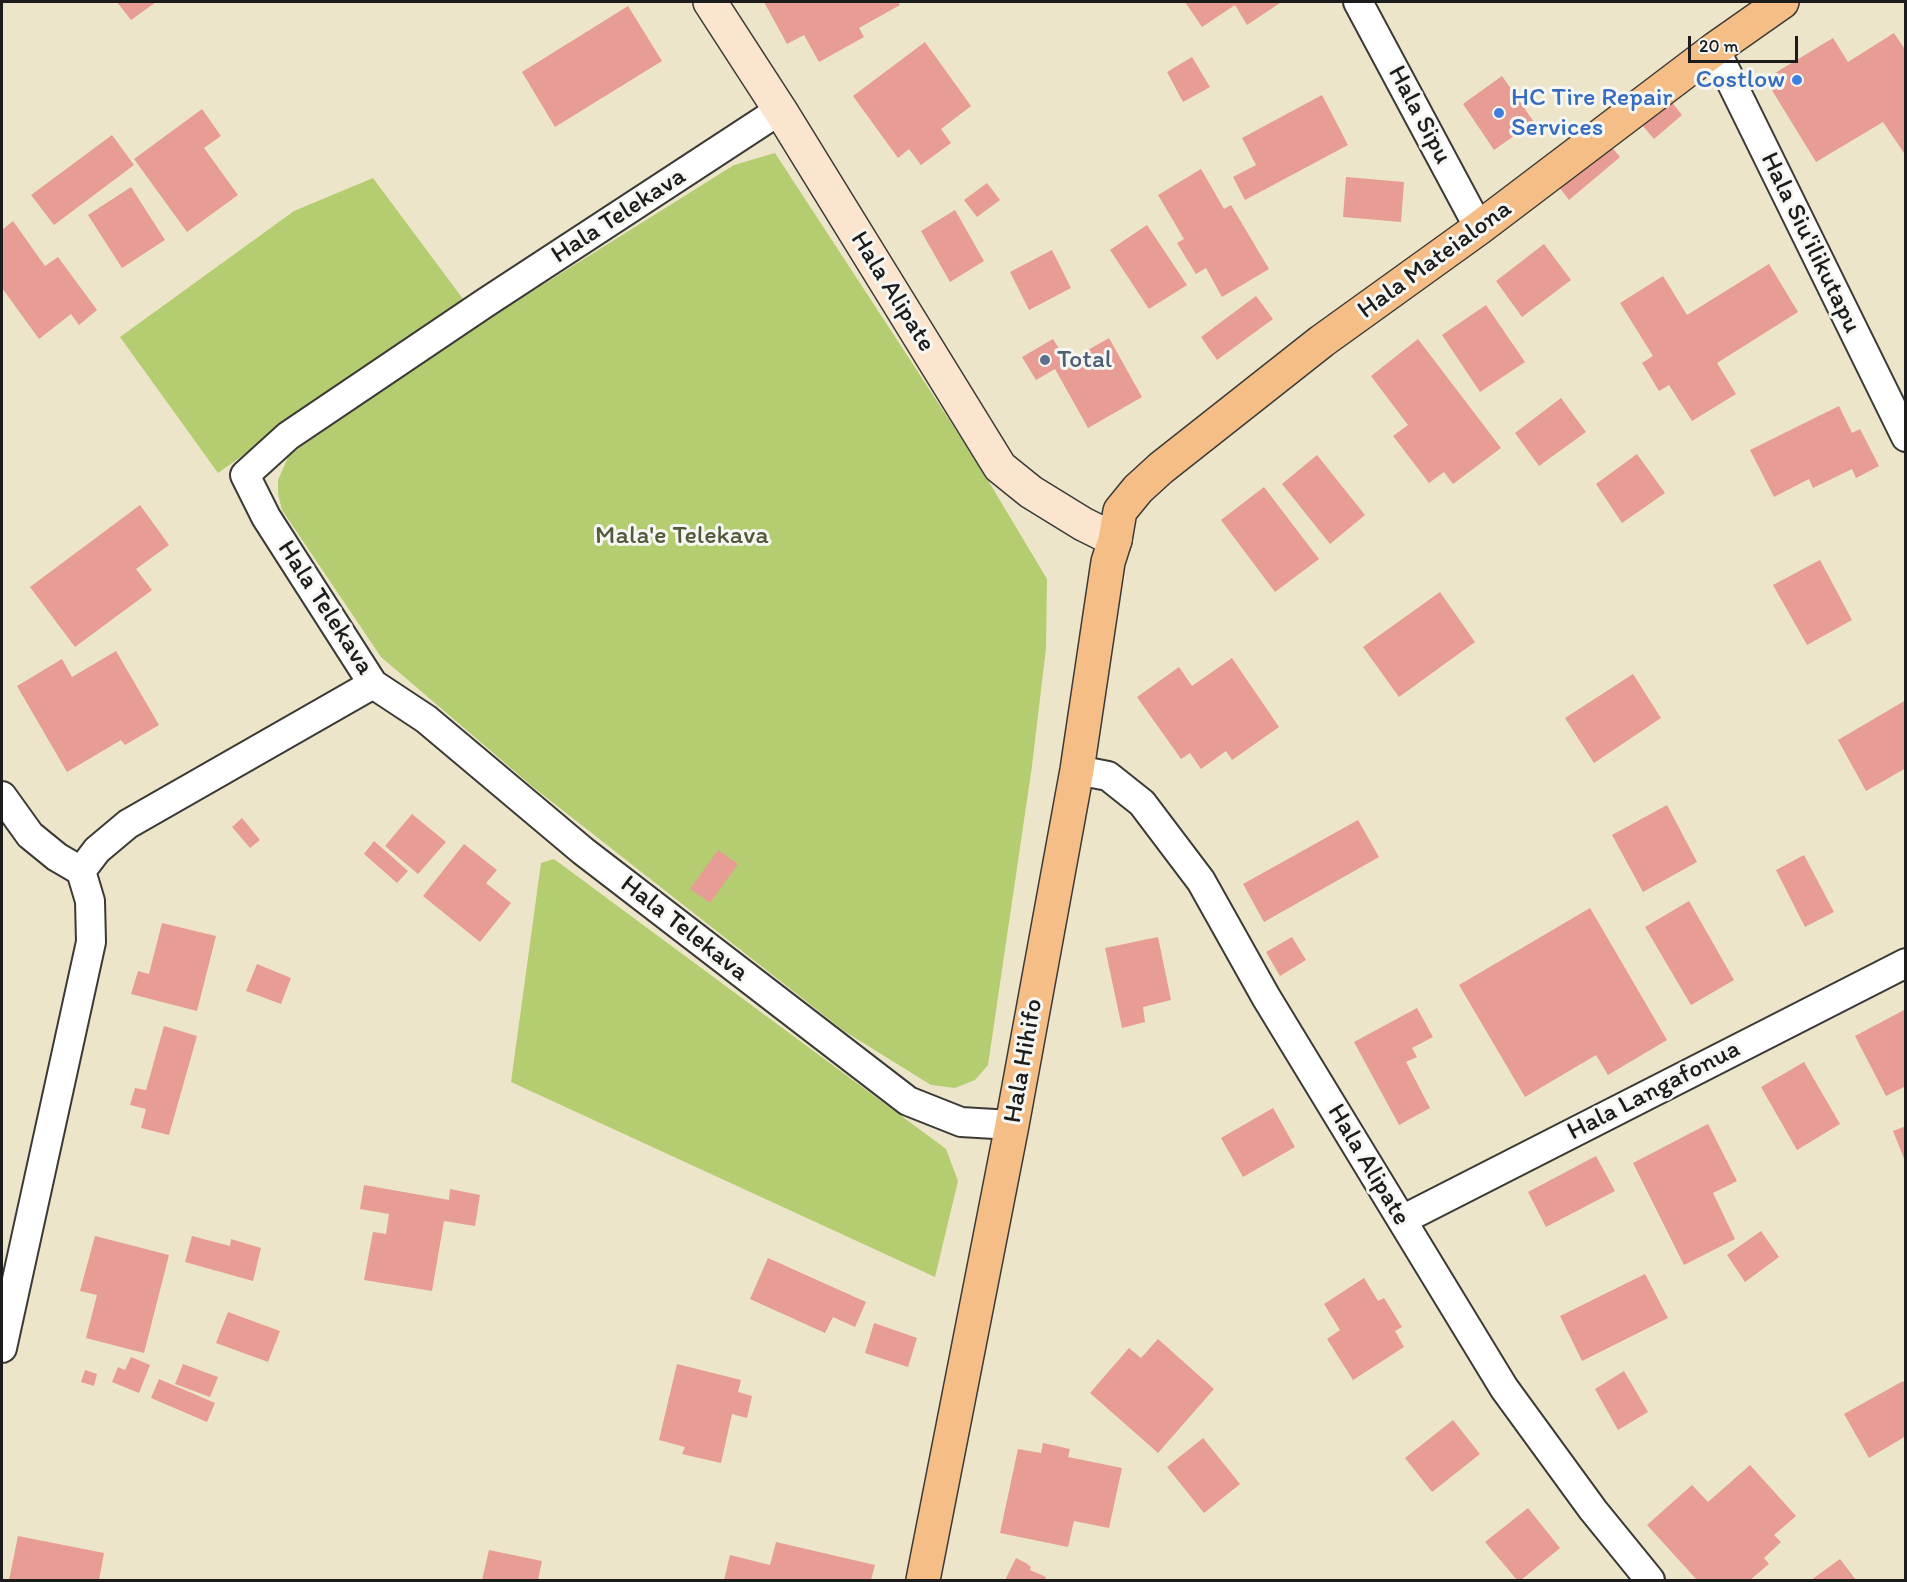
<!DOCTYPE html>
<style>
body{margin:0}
#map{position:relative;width:1907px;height:1582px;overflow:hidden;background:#ece5c9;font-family:Itim,sans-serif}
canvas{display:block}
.frame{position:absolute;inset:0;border:3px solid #1c1c1c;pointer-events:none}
.scale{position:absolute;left:1688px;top:36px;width:110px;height:27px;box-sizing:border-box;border:3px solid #1c1c1c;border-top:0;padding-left:8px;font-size:18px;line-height:21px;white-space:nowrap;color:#1c1c1c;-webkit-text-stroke:4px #f6f6f2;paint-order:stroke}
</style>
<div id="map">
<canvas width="1907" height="1582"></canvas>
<div class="frame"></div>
<div class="scale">20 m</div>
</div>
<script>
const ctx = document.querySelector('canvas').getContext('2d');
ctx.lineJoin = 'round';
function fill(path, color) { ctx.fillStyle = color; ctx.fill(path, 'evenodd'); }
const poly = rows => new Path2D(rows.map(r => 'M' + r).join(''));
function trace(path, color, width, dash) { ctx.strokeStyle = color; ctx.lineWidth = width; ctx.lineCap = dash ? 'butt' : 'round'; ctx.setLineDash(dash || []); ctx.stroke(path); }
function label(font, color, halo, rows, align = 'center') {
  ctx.font = font + ' Itim,sans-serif'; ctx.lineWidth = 6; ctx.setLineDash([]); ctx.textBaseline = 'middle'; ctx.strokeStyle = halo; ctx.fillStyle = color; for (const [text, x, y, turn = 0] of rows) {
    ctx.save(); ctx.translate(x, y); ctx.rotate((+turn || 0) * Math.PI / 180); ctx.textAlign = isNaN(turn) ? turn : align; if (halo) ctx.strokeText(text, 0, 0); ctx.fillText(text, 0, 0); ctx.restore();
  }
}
fill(poly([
 [775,153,980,467,1047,579,1046,648,1032,766,988,1065,975,1080,955,1088,931,1085,844,1031,533,787,381,657,282,510,278,494,278,480,289,455,480,324,734,165],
 [373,178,463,299,218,473,120,337,294,211],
 [554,859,946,1149,958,1181,935,1277,511,1082,541,863]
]), '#b5cd71');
fill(poly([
 [117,2,156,2,131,20],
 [764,2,898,2,900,5,859,28,864,37,819,62,804,35,787,44],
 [1185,2,1279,2,1280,3,1247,25,1235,5,1202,27],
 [628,6,662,61,555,127,522,72],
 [1894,33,1906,51,1906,156,1883,122,1816,162,1765,79,1833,38,1848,62],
 [925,42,971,106,941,129,951,143,921,165,909,149,898,158,853,96],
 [1192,57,1210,87,1183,102,1167,72],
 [1502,76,1534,122,1494,150,1463,104],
 [1322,95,1348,145,1245,200,1233,177,1256,165,1242,138],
 [1671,101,1682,115,1654,139,1642,125],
 [202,109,221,136,204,148,238,195,187,232,134,159],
 [112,135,134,165,54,225,31,195],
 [1609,144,1620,157,1569,200,1559,187],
 [1201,169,1224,209,1231,205,1269,269,1222,297,1206,268,1196,274,1177,243,1184,239,1158,195],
 [1346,177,1404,182,1401,222,1343,217],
 [987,183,1000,200,977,217,964,200],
 [131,187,165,240,122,268,88,215],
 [955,210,984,261,950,282,921,231],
 [13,221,45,266,58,257,97,310,79,325,71,314,39,339,2,288,2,230],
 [1147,225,1187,285,1149,309,1110,250],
 [1544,244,1571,280,1522,317,1496,281],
 [1052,250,1071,288,1029,310,1010,272],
 [1769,264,1798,312,1717,363,1736,394,1692,421,1669,385,1659,391,1642,363,1653,356,1620,303,1663,276,1687,315],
 [1256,296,1273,319,1217,360,1201,337],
 [1486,305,1525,362,1480,392,1442,335],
 [1109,338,1142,397,1088,428,1055,369,1036,380,1022,357,1053,339,1067,362],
 [1418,339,1501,448,1453,484,1444,472,1429,483,1393,436,1408,425,1371,376],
 [1561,398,1586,432,1539,466,1515,433],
 [1839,406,1852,433,1860,429,1879,466,1856,478,1852,469,1813,488,1809,479,1774,497,1750,450],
 [1637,454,1665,493,1622,523,1596,484],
 [1317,455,1365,515,1330,544,1282,484],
 [1264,487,1319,559,1275,592,1221,520],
 [140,505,169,545,136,569,152,590,75,647,30,587],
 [1820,560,1852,620,1807,645,1773,585],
 [1440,592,1475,642,1399,697,1363,647],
 [116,651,159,725,125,745,121,740,67,772,17,686,62,659,72,677],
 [1232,658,1279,727,1232,760,1226,751,1201,769,1190,753,1181,759,1137,697,1179,667,1192,686],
 [1633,674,1661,718,1594,763,1565,718],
 [1906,700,1906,768,1866,791,1838,740],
 [1667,805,1697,862,1643,892,1612,835],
 [412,814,446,842,418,874,385,846],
 [242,818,260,840,250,848,232,827],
 [1358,820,1379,857,1264,922,1243,884],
 [374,841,408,871,397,883,364,854],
 [464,844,497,870,486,883,511,903,480,942,423,896],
 [718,850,738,864,710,903,690,889],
 [1804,855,1834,912,1805,927,1776,870],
 [1689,901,1734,980,1691,1005,1645,927],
 [1590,908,1667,1040,1608,1075,1596,1055,1525,1097,1459,985],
 [162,923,216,936,197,1011,131,994,138,971,149,974],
 [1158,937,1171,1000,1143,1007,1145,1022,1122,1028,1105,948],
 [1292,937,1306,960,1280,976,1266,952],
 [257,964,291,978,281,1004,246,991],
 [1417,1008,1433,1037,1412,1048,1417,1057,1406,1062,1430,1108,1399,1125,1354,1042],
 [1906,1009,1906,1086,1886,1096,1855,1036],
 [164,1026,197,1036,169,1135,141,1128,146,1109,130,1105,135,1088,146,1090],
 [1804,1062,1840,1124,1797,1150,1761,1087],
 [1273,1108,1295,1147,1243,1177,1221,1138],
 [1708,1124,1737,1181,1713,1193,1735,1239,1684,1265,1633,1163],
 [1906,1126,1906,1161,1905,1161,1893,1131],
 [1596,1156,1615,1191,1546,1227,1528,1192],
 [364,1185,449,1200,450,1189,480,1195,475,1226,444,1221,432,1291,364,1280,373,1232,386,1234,389,1214,360,1209],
 [1761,1231,1779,1257,1745,1282,1727,1255],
 [95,1236,169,1255,144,1353,86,1338,97,1295,80,1291],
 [192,1236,230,1246,231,1239,261,1248,253,1281,185,1262],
 [768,1258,866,1302,855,1327,833,1317,825,1333,750,1299],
 [1645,1274,1668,1318,1582,1361,1560,1316],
 [1364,1278,1378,1301,1384,1298,1402,1327,1395,1331,1404,1347,1353,1380,1327,1339,1340,1330,1324,1304],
 [228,1312,280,1331,268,1362,216,1343],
 [874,1323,917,1338,908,1367,865,1353],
 [1158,1339,1214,1389,1158,1453,1090,1393,1129,1348,1141,1358],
 [131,1357,150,1365,139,1393,112,1382,118,1367,125,1370],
 [183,1364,218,1377,210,1397,175,1384],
 [677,1364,741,1380,738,1392,752,1396,747,1418,732,1414,721,1463,682,1454,685,1447,659,1440],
 [85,1370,97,1374,94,1386,81,1382],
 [1624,1371,1648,1412,1618,1430,1595,1389],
 [159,1379,215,1403,207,1422,151,1398],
 [1903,1381,1906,1385,1906,1436,1869,1458,1844,1414],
 [1453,1420,1480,1454,1432,1492,1405,1458],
 [1203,1438,1240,1484,1204,1513,1167,1467],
 [1043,1443,1070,1449,1068,1457,1122,1468,1109,1528,1074,1521,1068,1547,1000,1533,1018,1449,1041,1453],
 [1750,1465,1796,1516,1774,1535,1781,1542,1764,1558,1769,1564,1750,1580,1697,1580,1647,1525,1692,1485,1708,1502],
 [1528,1508,1560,1548,1521,1580,1517,1580,1485,1542],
 [18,1536,104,1553,99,1580,9,1580],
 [776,1542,875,1565,871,1580,724,1580,730,1555,770,1565],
 [489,1550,542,1561,538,1580,482,1580],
 [1016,1558,1026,1563,1031,1567,1030,1570,1046,1577,1045,1580,1005,1580],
 [1840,1559,1856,1580,1811,1580]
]), '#e79d93');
const street = poly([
 [1358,2,1479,228],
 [1715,49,1906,437],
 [780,110,485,303,288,436,245,475,266,517,373,684,426,719,583,851,908,1101,961,1122,1012,1125],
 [1077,770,1108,776,1142,803,1201,881,1266,997,1504,1388,1593,1510,1650,1580],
 [2,796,30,835,57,857,81,871],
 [1402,1220,1906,963],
 [2,1348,91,942,90,901,81,871,97,850,128,824,373,684]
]);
const secondary = poly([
 [710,2,780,110,1000,467,1031,492,1083,524,1115,540]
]);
const primary = poly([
 [923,1580,1012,1125,1077,770,1108,562,1115,540,1120,511,1138,489,1161,468,1322,341,1479,228,1715,49,1782,2]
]);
trace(street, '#3b3a36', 32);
trace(secondary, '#3b3a36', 36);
trace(primary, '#3b3a36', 36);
trace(street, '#fff', 28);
trace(secondary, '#fbe5cf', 33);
trace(primary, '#f6be87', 33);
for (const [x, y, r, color] of [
 [1797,80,6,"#3f7fe0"],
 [1499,113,6,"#3f7fe0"],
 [1045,360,6,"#5c6f8a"]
]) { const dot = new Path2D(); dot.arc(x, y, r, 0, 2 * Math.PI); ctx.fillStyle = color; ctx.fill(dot); trace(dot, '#f6f6f2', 2); }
label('26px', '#366cbe', '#f6f6f2', [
 ["Costlow",1785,80],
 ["HC Tire Repair",1511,98,"left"],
 ["Services",1511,128,"left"]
], 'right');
label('26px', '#1c1c1c', '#f6f6f2', [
 ["Hala Sipu",1419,115,62],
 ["Hala Telekava",619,216,-33],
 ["Hala Siu'ilikutapu",1810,243,64],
 ["Hala Mateialona",1435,260,-36],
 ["Hala Alipate",892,292,58],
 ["Hala Telekava",325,608,57],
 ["Hala Telekava",684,929,38],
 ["Hala Hihifo",1024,1061,-80],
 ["Hala Langafonua",1654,1091,-27],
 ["Hala Alipate",1368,1165,59]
]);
label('26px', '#4e5e75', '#f6f6f2', [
 ["Total",1057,360]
], 'left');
label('26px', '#525a3a', '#f6f6f2', [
 ["Mala'e Telekava",682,536]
]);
</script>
